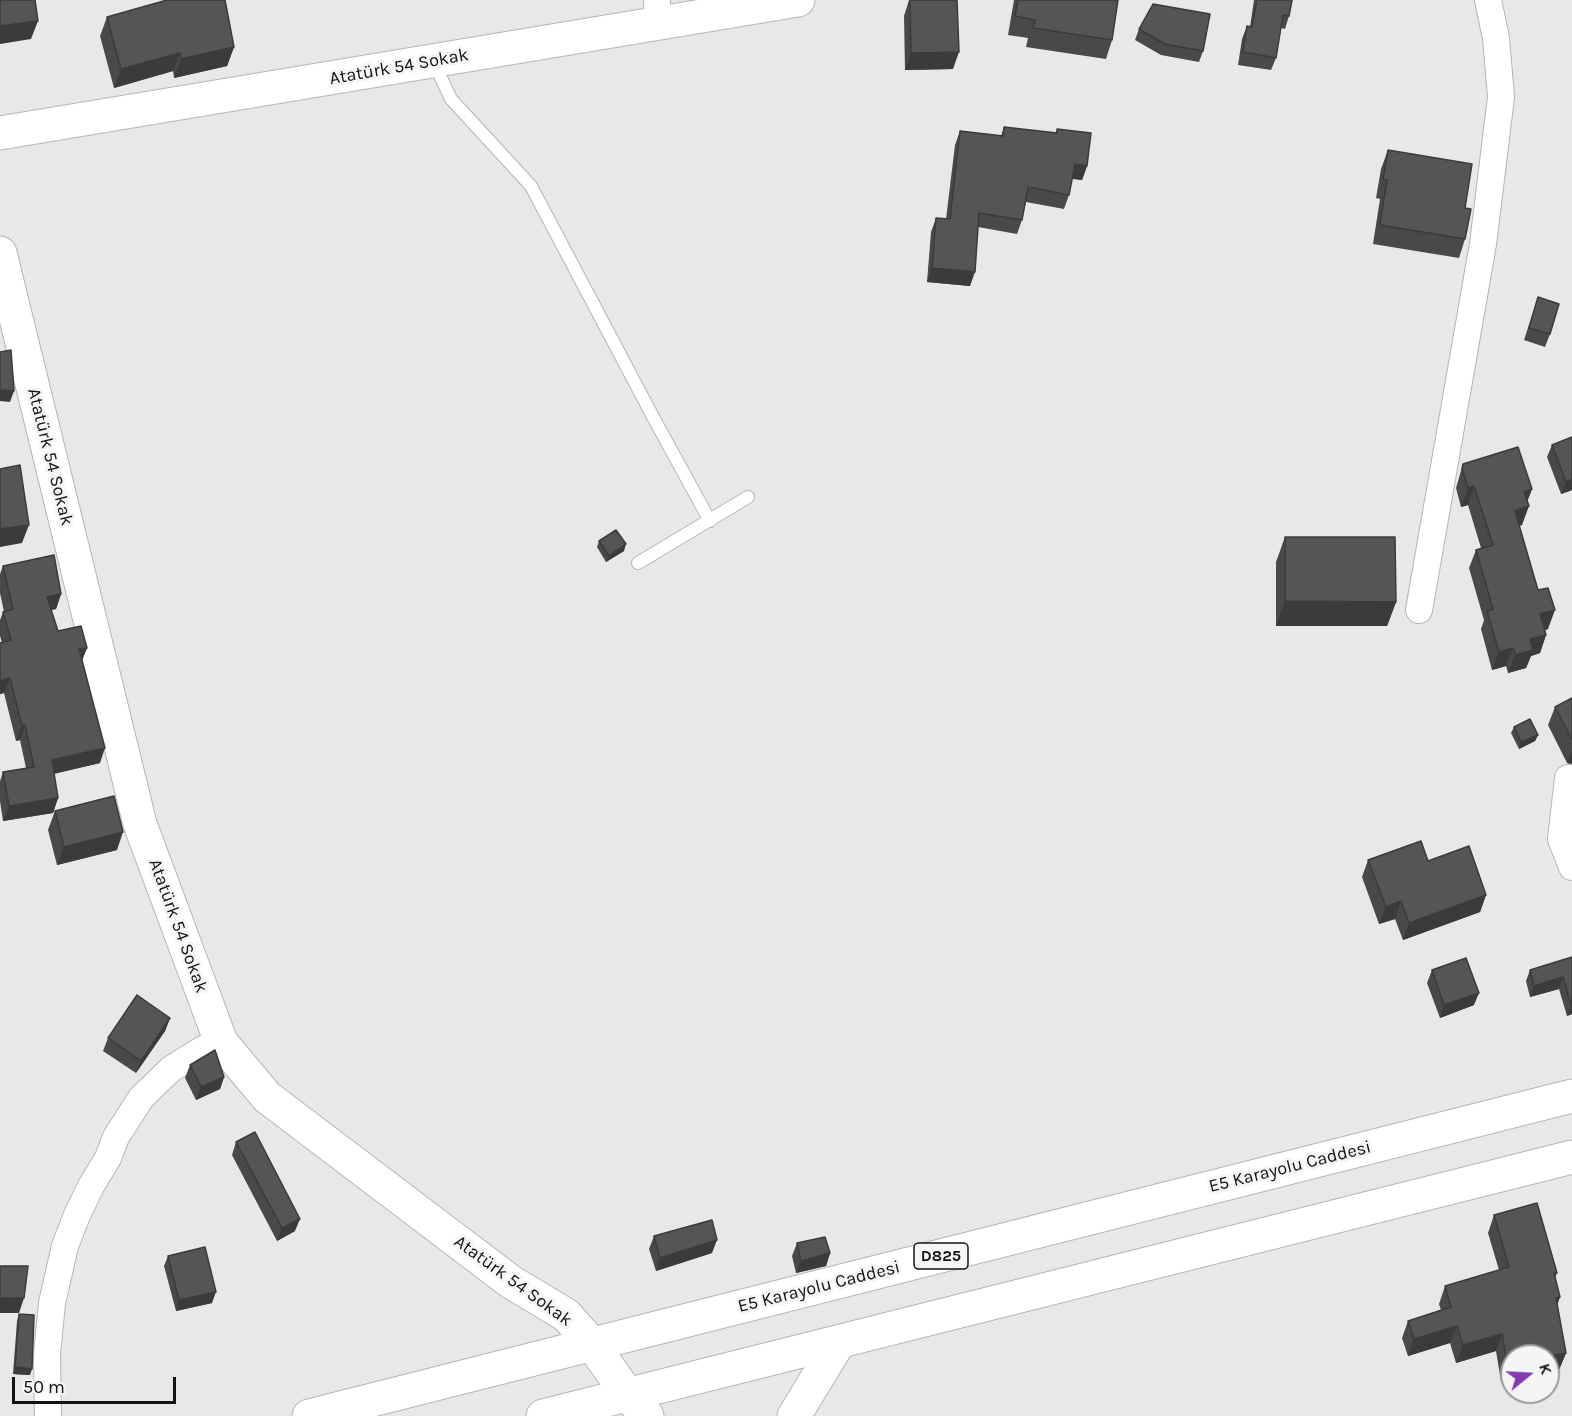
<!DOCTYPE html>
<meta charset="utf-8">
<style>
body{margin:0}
#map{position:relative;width:1572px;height:1416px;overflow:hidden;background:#e7e9e6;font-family:Karla,sans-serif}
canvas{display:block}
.north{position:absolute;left:1500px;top:1344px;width:60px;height:60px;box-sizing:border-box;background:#f4f6f3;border:2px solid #9a9b99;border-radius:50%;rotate:72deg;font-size:16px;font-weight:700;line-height:24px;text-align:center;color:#121312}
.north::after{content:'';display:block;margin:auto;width:21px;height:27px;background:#843bae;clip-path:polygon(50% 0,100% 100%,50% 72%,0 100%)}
.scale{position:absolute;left:12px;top:1377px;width:164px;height:27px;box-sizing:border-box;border:3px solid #121312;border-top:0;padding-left:8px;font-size:18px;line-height:21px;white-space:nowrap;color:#121312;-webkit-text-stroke:4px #f4f6f3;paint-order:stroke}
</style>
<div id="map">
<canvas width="1572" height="1416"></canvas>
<div class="north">K</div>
<div class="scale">50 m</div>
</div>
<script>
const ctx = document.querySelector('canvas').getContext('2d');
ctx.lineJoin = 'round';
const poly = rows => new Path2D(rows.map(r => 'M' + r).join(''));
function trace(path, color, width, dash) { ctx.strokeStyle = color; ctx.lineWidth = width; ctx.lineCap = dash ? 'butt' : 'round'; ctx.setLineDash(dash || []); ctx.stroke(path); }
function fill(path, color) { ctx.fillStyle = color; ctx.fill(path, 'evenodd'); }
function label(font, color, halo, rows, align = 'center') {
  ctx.font = font + ' Karla,sans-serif'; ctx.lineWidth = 6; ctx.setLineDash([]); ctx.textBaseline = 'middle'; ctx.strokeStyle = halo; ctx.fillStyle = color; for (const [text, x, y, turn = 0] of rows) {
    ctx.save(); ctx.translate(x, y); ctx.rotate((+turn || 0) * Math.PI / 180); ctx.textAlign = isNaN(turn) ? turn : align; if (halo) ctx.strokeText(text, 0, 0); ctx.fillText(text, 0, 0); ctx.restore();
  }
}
const lane = poly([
 [434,63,451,99,531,186,652,415,710,521],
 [638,563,748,497]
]);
const street = poly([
 [657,0,658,24],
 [1419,610,1483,244,1501,97,1496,38,1488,0],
 [1568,778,1561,839,1572,867],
 [48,1416,47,1354,52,1303,65,1246,77,1215,91,1186,108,1158,116,1137,141,1098,171,1069,203,1049,221,1042]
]);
const secondary = poly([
 [0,133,798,0],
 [0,253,140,824,221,1042,267,1097,511,1282,566,1315,592,1344,628,1395,647,1416],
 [794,1416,839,1342]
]);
const highway = poly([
 [309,1416,1572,1096],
 [543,1416,1572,1157]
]);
trace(lane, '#b4b6b3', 14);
trace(street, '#b4b6b3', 28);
trace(secondary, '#b4b6b3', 35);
trace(highway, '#b4b6b3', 35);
trace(lane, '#fff', 12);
trace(street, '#fff', 26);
trace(secondary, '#fff', 33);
trace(highway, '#fff', 33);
fill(poly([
 [164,0,225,0,234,47,227,66,174,78,173,71,114,88,100,36,107,17,164,1],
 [909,0,957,0,953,69,905,70,904,16],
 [1014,0,1118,0,1112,40,1106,59,1026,47,1028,38,1008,35],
 [1254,0,1292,0,1289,16,1285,29,1281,28,1276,58,1271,70,1238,65,1242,39,1247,26,1250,27],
 [1139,29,1203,51,1199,62,1161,55,1135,40],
 [1004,127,1056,133,1057,129,1087,166,1082,180,1072,179,1069,195,1064,209,1026,202,1022,220,1017,234,978,227,970,286,927,282,931,232,936,218,946,219,955,145,960,131,1001,136],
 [1388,150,1465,208,1465,239,1459,258,1373,244,1380,199,1376,198,1381,169],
 [1538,297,1550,334,1545,347,1524,340],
 [1572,437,1572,490,1561,494,1547,457,1552,445],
 [1463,464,1532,489,1527,502,1522,525,1519,526,1548,629,1545,630,1546,635,1540,653,1531,656,1526,668,1508,673,1506,666,1492,670,1481,629,1484,620,1469,568,1476,550,1481,548,1468,505,1461,507,1456,488],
 [1285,537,1396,602,1387,626,1276,626,1276,562],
 [599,541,624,551,606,562,597,547],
 [3,566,61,594,56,609,51,610,58,631,87,648,82,660,100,763,54,774,58,798,53,813,3,821,0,801,0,781,3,772,26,768,20,740,16,741,4,693,0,694,0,643,2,643,0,636,0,620,3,612,4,612,0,593,0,574],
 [1572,698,1572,764,1567,763,1548,725,1555,707],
 [1514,727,1538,735,1535,741,1519,749,1511,733],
 [55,811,117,850,57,865,48,830],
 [1368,860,1428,861,1486,895,1480,912,1403,940,1395,919,1379,924,1362,877],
 [1572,957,1572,1014,1567,1016,1559,989,1530,997,1526,981,1530,970],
 [1432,970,1474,1005,1440,1018,1427,983],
 [170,1018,165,1031,136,1073,103,1051,108,1038],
 [190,1065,224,1077,220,1089,196,1100,185,1078],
 [236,1142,295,1231,277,1241,232,1155],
 [1494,1215,1557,1273,1555,1278,1560,1297,1557,1305,1566,1353,1559,1370,1548,1372,1548,1356,1512,1356,1512,1379,1501,1381,1496,1351,1456,1363,1450,1343,1408,1356,1402,1338,1408,1321,1441,1310,1439,1304,1445,1286,1499,1270,1488,1233],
 [654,1236,712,1253,656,1271,649,1249],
 [797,1243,830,1253,826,1266,796,1273,792,1256],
 [168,1256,212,1303,176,1311,164,1266],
 [19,1314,30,1375,13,1374,17,1321]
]), '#484a47');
fill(poly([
 [38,21,31,39,0,44,0,26],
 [234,47,227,66,174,78,181,59],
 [959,52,953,69,905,70,911,53],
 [180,53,173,71,114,88,121,69],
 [1075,164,1087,166,1082,180,1070,178],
 [932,268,975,272,970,286,927,282],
 [0,390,14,391,10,402,0,401],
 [1572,479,1572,490,1561,494,1566,482],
 [1474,486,1468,505,1461,507,1468,488],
 [1532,489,1525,507,1524,492],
 [1529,506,1522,525,1508,529,1515,511],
 [29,525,22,543,0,547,0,529],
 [626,544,624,551,606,562,609,556],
 [61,594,56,609,42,612,47,597],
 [1285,601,1396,602,1387,626,1276,626],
 [1555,610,1548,629,1534,633,1540,614],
 [1546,635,1540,653,1531,656,1526,668,1508,673,1515,655,1530,639],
 [87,648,81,663,79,649],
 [1513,648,1506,666,1492,670,1499,652],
 [10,678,4,693,0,694,0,681],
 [25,725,20,740,16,741,22,726],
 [1538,735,1535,741,1519,749,1521,742],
 [105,748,100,763,47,775,52,760],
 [1572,751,1572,764,1567,763],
 [58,798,53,813,3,821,9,806],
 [123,832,117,850,57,865,64,847],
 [1486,895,1480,912,1403,940,1409,923],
 [1401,901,1395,919,1379,924,1386,907],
 [1563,977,1559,989,1530,997,1534,986],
 [1479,993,1474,1005,1440,1018,1444,1005],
 [1571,1004,1572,1004,1572,1014,1567,1016],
 [170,1018,165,1031,136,1073,141,1061],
 [224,1077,220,1089,196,1100,201,1087],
 [300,1219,295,1231,277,1241,282,1228],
 [717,1240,712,1253,656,1271,660,1258],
 [830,1253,826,1266,796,1273,801,1261],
 [216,1292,212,1303,176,1311,179,1300],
 [1560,1297,1554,1314,1556,1298],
 [0,1298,24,1298,19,1313,0,1313],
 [1457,1326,1450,1343,1408,1356,1414,1339],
 [1502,1334,1496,1351,1456,1363,1463,1345],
 [1566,1353,1559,1370,1548,1372,1548,1356],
 [1512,1362,1512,1379,1501,1381,1507,1363],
 [15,1367,32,1369,30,1375,13,1374]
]), '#3b3c3a');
const building = poly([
 [0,0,35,0,38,21,0,26,0,0],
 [167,0,225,0,234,47,181,59,180,53,121,69,107,17,167,0],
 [910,0,957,0,959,52,911,53,910,0],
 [1018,0,1118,0,1112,40,1033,28,1035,20,1015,16,1018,0],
 [1257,0,1292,0,1289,16,1283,15,1276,58,1243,52,1247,26,1252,27,1257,0],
 [1153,4,1210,14,1203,51,1165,44,1139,29,1153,4],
 [1004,127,1057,133,1057,129,1091,133,1087,166,1075,164,1069,195,1028,187,1022,220,979,213,975,272,932,268,936,218,950,219,960,131,1003,136,1004,127],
 [1388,150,1472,164,1465,208,1471,209,1465,239,1380,225,1387,180,1383,179,1388,150],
 [1538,297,1559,304,1550,334,1529,328,1538,297],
 [11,350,14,391,0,390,0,352,11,350],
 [1572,437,1572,479,1566,482,1552,445,1572,437],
 [1518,447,1532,489,1524,492,1529,506,1515,511,1538,590,1548,588,1555,610,1540,614,1546,635,1530,639,1533,650,1515,655,1513,648,1499,652,1487,611,1493,609,1476,550,1493,545,1474,486,1468,488,1462,469,1463,464,1518,447],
 [20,465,29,525,0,529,0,469,20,465],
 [616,530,626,544,609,556,599,541,616,530],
 [1285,537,1395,537,1396,602,1285,601,1285,537],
 [54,555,61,594,47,597,58,631,81,626,87,648,79,649,105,748,52,760,58,798,9,806,3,772,34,767,25,725,22,726,10,678,0,681,0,643,11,640,3,612,13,609,3,566,54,555],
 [1572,698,1572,740,1555,707,1572,698],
 [1530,719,1538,735,1521,742,1514,727,1530,719],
 [114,796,123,832,64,847,55,811,114,796],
 [1421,841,1428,861,1469,846,1486,895,1409,923,1401,901,1386,907,1368,860,1421,841],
 [1572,957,1572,1004,1571,1004,1563,977,1534,986,1530,970,1572,957],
 [1466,958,1479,993,1444,1005,1432,970,1466,958],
 [137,995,170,1018,141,1061,108,1038,137,995],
 [215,1050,224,1077,201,1087,190,1065,215,1050],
 [255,1132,300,1219,282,1228,236,1142,255,1132],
 [1537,1203,1557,1273,1554,1273,1560,1297,1556,1298,1566,1353,1547,1356,1512,1356,1512,1362,1507,1363,1502,1334,1463,1345,1457,1326,1414,1339,1408,1321,1451,1307,1445,1286,1509,1267,1494,1215,1537,1203],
 [712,1220,717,1240,660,1258,654,1236,712,1220],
 [825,1237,830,1253,801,1261,797,1243,825,1237],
 [205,1247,216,1292,179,1300,168,1256,205,1247],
 [0,1266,28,1266,24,1298,0,1298,0,1266],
 [19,1314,34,1315,32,1369,15,1367,19,1314]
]);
fill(building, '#545653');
trace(building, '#3b3c3a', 1.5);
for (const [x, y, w] of [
 [941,1256,54]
]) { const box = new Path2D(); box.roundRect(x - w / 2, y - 13, w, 26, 4.5); ctx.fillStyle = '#f4f6f3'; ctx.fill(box); trace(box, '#121312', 1.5); }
label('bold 16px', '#121312', null, [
 ["D825",941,1256]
]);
label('18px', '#121312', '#f4f6f3', [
 ["Atatürk 54 Sokak",399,67,-10],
 ["Atatürk 54 Sokak",50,457,76],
 ["Atatürk 54 Sokak",178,926,70],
 ["E5 Karayolu Caddesi",1290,1167,-14],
 ["Atatürk 54 Sokak",513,1281,36],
 ["E5 Karayolu Caddesi",819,1287,-14]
]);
</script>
